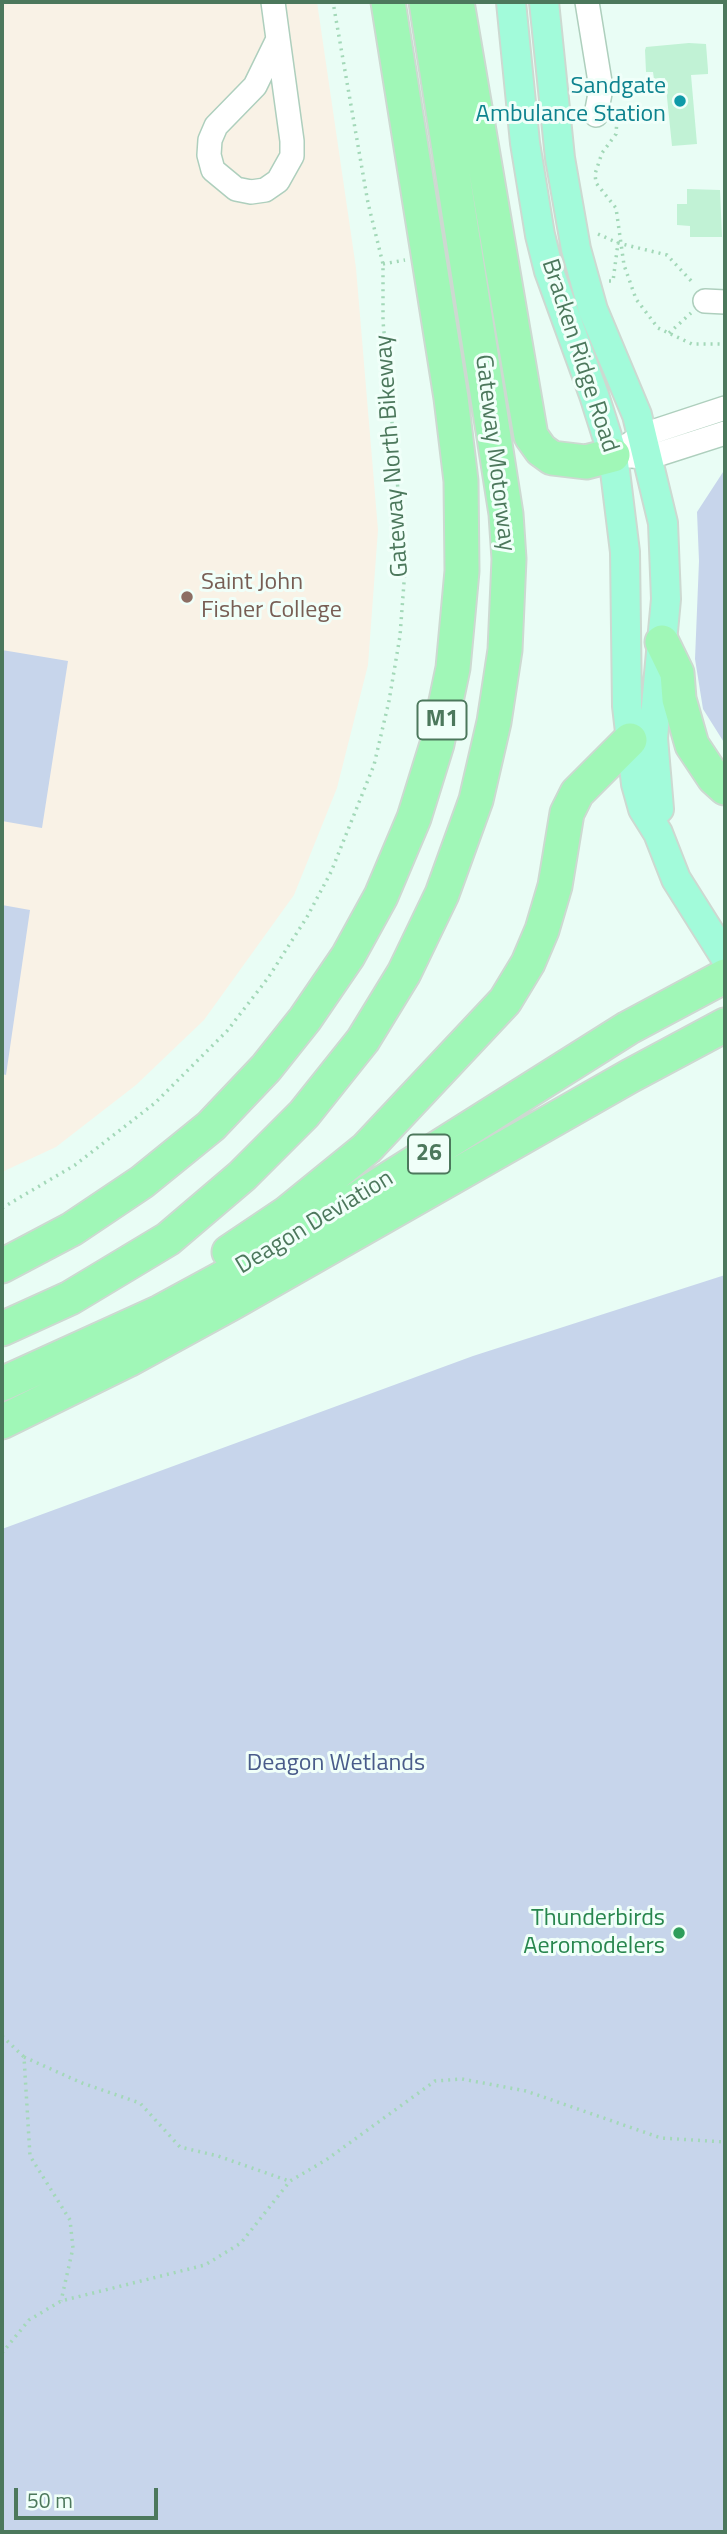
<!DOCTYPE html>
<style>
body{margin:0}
#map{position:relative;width:727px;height:2534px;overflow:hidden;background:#e9fdf5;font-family:"Titillium Web",sans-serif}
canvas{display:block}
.frame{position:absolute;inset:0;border:4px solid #4c785c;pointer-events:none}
.scale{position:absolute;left:14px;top:2488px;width:144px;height:32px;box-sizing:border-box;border:4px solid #4c785c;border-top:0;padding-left:9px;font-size:21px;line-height:24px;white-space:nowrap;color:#4c785c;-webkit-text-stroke:5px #f0fff9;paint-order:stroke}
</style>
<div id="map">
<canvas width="727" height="2534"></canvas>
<div class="frame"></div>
<div class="scale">50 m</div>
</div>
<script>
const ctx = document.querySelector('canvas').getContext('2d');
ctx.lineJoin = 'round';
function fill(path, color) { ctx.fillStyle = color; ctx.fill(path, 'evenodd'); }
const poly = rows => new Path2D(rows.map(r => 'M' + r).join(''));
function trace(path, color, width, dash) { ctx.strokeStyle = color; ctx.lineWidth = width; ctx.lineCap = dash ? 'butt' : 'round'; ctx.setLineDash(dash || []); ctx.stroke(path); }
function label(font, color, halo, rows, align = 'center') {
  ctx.font = font + ' "Titillium Web",sans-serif'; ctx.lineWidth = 6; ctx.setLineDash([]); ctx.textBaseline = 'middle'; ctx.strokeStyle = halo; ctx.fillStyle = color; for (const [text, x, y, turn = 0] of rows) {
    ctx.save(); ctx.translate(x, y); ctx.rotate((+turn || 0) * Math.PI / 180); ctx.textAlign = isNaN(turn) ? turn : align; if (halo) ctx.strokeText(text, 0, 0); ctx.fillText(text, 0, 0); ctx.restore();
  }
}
fill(poly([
 [2,2,317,2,356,268,378,530,368,665,337,788,294,895,204,1020,136,1085,56,1147,2,1172]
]), '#f9f2e6');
fill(poly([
 [725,469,725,744,703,709,695,659,699,561,697,512],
 [2,650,68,661,42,828,2,821],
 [2,905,30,910,6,1075,2,1074],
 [725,1275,725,2532,2,2532,2,1529,473,1356]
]), '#c7d5eb');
fill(poly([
 [689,43,706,44,708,70,708,74,691,75,697,144,672,146,665,78,654,79,653,72,646,72,645,50,646,47],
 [687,189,720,190,722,237,690,237,690,226,677,225,677,204,687,204]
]), '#c1f2d5');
const minor = poly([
 [273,2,278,39,292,141,292,156,278,181,265,190,251,192,236,189,213,170,209,155,210,140,216,126,255,86,278,39],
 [587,2,601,88,596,115],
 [705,301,725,302],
 [613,455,643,435,725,408],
 [630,456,650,457,725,433]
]);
const major = poly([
 [511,2,525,143,540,235,549,271,594,395,613,455,625,552,627,706,636,784,643,809,658,833,676,879,725,957],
 [544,2,560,158,576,249,593,310,637,415,663,523,666,599,653,738,659,809]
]);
const highway = poly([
 [457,2,531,436,541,450,552,458,586,462,613,455],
 [662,642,677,673,679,699,692,745,714,778,725,788],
 [229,1252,287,1213,367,1148,505,1001,528,963,542,930,555,886,567,813,577,793,630,740],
 [2,1266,72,1229,142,1182,211,1126,266,1068,305,1019,348,956,381,896,414,818,437,744,453,668,462,571,461,481,451,398,388,2],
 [2,1329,70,1298,168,1239,242,1176,304,1114,363,1040,404,973,442,894,476,800,494,722,505,650,509,559,506,514,426,2],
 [2,1384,160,1312,287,1243,628,1028,725,976],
 [2,1422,128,1360,232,1303,630,1076,725,1025]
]);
trace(minor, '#aecfbd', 26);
trace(major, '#cdd9d1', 32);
trace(highway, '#cdd9d1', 37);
trace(poly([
 [617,120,616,134,602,153,595,174,596,183,616,208,624,265,636,299,658,328,692,344,725,344],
 [598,234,618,243],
 [383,264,405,260],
 [609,281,613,281,618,243,667,255,694,284],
 [669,333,691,313],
 [2,1208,75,1165,155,1103,227,1031,268,978,307,917,331,872,374,765,389,701,400,636,405,569,383,321,383,264,368,203,333,2],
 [2,2036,24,2057,30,2156,70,2220,73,2248,61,2301],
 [24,2057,82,2083,140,2103,180,2147,218,2156,289,2181],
 [2,2353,29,2320,61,2301,205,2265,241,2243,290,2181,326,2160,435,2081,462,2079,526,2091,661,2138,725,2142]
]), '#a3d8b8', 3.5, [2, 5]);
trace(minor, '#fff', 23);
trace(major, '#a2fbda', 28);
trace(highway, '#a0f7b7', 33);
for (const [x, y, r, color] of [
 [680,101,7,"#0f9aa8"],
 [187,597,7,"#8d6e63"],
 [679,1933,7,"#2e9e5b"]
]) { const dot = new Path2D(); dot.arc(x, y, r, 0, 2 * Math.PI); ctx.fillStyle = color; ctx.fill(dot); trace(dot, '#f0fff9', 2.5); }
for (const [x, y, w] of [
 [442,720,49],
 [429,1154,42]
]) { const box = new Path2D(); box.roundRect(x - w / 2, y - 19.5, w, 39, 5); ctx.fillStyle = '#f0fff9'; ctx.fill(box); trace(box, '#4c785c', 2); }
label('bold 23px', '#4c785c', null, [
 ["M1",442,720],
 ["26",429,1154]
]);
label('24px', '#0d838f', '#f0fff9', [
 ["Sandgate",666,87],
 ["Ambulance Station",666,115]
], 'right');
label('24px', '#4c785c', '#f0fff9', [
 ["Bracken Ridge Road",579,356,72],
 ["Gateway Motorway",494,453,83],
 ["Gateway North Bikeway",393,456,-94],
 ["Deagon Deviation",315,1223,-31]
]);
label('24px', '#785e54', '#f0fff9', [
 ["Saint John",201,583],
 ["Fisher College",201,611]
], 'left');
label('24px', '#495c8a', '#f0fff9', [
 ["Deagon Wetlands",336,1764]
]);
label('24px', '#27864d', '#f0fff9', [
 ["Thunderbirds",665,1919],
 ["Aeromodelers",665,1947]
], 'right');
</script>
